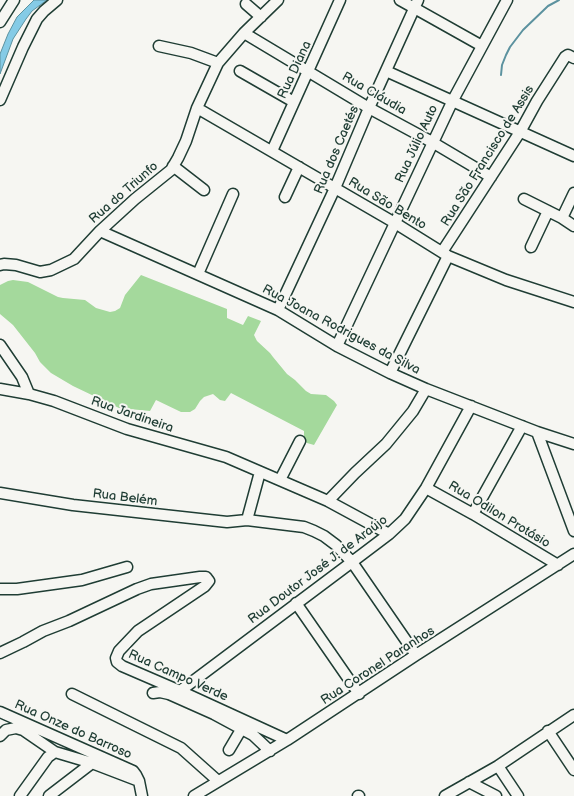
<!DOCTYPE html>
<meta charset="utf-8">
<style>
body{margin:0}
canvas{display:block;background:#f6f6f2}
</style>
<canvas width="574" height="796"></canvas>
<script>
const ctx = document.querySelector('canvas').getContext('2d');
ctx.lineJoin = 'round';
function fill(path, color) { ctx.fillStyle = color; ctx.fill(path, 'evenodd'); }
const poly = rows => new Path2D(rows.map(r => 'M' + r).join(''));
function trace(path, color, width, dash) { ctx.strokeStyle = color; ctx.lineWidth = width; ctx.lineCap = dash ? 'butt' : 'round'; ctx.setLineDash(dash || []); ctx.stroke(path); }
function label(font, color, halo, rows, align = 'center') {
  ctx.font = font + ' "Balsamiq Sans",sans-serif'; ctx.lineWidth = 4; ctx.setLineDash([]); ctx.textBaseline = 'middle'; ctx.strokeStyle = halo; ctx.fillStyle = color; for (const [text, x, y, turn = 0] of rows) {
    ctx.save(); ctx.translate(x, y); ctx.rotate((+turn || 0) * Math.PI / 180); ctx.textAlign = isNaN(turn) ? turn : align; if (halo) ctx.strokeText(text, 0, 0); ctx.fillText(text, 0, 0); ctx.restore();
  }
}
fill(poly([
 [141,275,227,309,227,318,243,325,248,316,261,321,254,335,257,341,270,353,273,357,287,374,295,380,306,391,311,394,326,395,334,401,337,405,314,445,307,443,304,440,304,431,231,393,225,401,220,400,213,394,204,397,200,401,195,409,190,412,181,412,156,400,150,411,119,408,73,386,51,373,40,362,35,353,13,325,0,314,0,285,8,281,13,280,28,282,58,297,63,298,85,300,96,308,110,312,115,311,120,308,125,295]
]), '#a4d99c');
const water = poly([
 [34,0,47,0,32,11,26,19,13,39,0,74,0,54,8,34,17,17,34,0]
]);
fill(water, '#85cbe6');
trace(water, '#5c929f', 1);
trace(poly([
 [501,75,502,65,506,55,510,47,523,30,548,6,559,0]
]), '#5c929f', 2);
const minor = poly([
 [400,0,482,46],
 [246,4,261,17],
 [0,22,14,0],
 [244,33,369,108,432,142,491,177],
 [159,46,191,53,218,63],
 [240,71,294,102],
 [386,71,574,156],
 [0,100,23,47,37,19,44,11,57,0],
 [197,108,395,223,448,256,506,280,574,302],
 [272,151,340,0],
 [173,166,204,190],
 [285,197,299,167],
 [524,199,562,218,574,226],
 [562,218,574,193],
 [100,231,278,310,337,346,390,373,426,389,537,432,574,444],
 [531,247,548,211],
 [442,252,520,132,537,101,565,57,568,55,574,58],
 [0,265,4,264,16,265,40,272,51,270,74,259,100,231,135,199,171,170,178,158,186,141,197,108,218,63,244,33,278,0],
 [198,274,233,194],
 [278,310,335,188,369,108,418,0],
 [0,345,22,377,29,394],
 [337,346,453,100,507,0],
 [390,373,448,256],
 [0,389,29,394,54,401,127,429,226,457,328,501,389,534],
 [537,432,574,531],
 [280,480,300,441],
 [426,488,473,514,558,565],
 [0,493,73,505,227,522,247,520,304,527,314,531,324,536,336,545,352,562,416,655],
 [328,501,355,473,386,444,413,411,426,389],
 [473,514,522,426],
 [247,520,260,472],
 [0,589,17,589,82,580,127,567],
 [296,603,359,694],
 [0,653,23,642,43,631,69,621,137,589,151,584,200,577,206,577,209,581,205,586,138,631,119,651,116,658,117,662,122,666,180,691,287,740],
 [180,691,352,562,389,534,405,519,426,488,471,406],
 [153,693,160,692,169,694,214,714,253,735,270,751],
 [72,694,181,748,218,781],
 [0,712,133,771,136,775,139,781,142,796],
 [548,731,574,770],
 [0,736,6,730,16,728,23,730,55,752,92,763,139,781],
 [229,750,242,728],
 [498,766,518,796],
 [469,782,496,796],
 [20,796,48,757,55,752],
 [49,796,92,763],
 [194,796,287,740,416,655,574,554],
 [358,796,359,796],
 [445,796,498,766,574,715]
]);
trace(minor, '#1f3d34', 13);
trace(minor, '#f6f6f2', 10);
label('13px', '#1f3d34', '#f6f6f2', [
 ["Rua Diana",295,70,-65],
 ["Rua Cláudia",374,94,30],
 ["Rua Júlio Auto",417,144,-65],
 ["Rua dos Caetés",337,150,-67],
 ["Rua São Francisco de Assis",488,156,-58],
 ["Rua do Triunfo",124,193,-41],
 ["Rua São Bento",387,204,31],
 ["Rua Joana Rodrigues da Silva",341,330,28],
 ["Rua Jardineira",132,415,19],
 ["Rua Belém",125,498,7],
 ["Rua Odilon Protásio",499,515,31],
 ["Rua Doutor José J. de Araújo",318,570,-37],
 ["Rua Coronel Paranhos",378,666,-33],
 ["Rua Campo Verde",178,676,24],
 ["Rua Onze do Barroso",73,730,24]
]);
</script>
